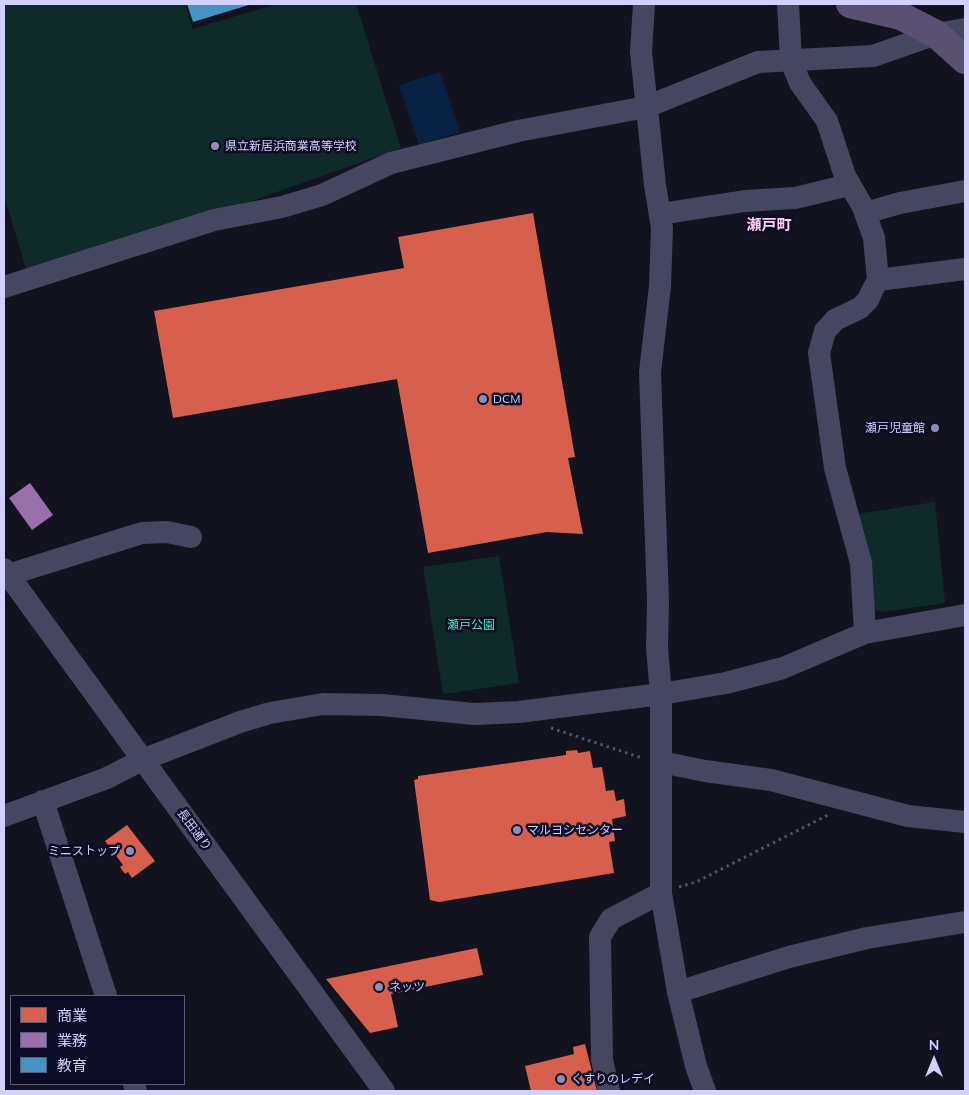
<!DOCTYPE html>
<meta charset="utf-8">
<style>
body{margin:0}
#map{position:relative;width:969px;height:1095px;overflow:hidden;background:#13121f;font-family:Mulish,"Noto Sans JP",sans-serif}
canvas{display:block}
.frame{position:absolute;inset:0;border:5px solid #d1d0ff;pointer-events:none}
.legend{position:absolute;left:10px;top:995px;width:175px;height:90px;box-sizing:border-box;background:#0e0c25;border:1px solid #5c5a7c;margin:0;padding:6px 9px;list-style:none;font-size:15px;color:#d1d0ff}
.legend li{display:flex;align-items:center;gap:10px;height:25px}
.legend b{width:25px;border:1px solid #5c5a7c}
.north{position:absolute;left:909px;top:1035px;width:50px;height:50px;-webkit-text-stroke:4px #0e0c25;paint-order:stroke;rotate:0deg;font-size:14px;font-weight:700;line-height:20px;text-align:center;color:#d1d0ff}
.north::after{content:'';display:block;margin:auto;width:18px;height:22px;background:#d1d0ff;clip-path:polygon(50% 0,100% 100%,50% 72%,0 100%)}
</style>
<div id="map">
<canvas width="969" height="1095"></canvas>
<div class="frame"></div>
<ul class="legend">
<li><b style="height:14px;background:#d6604d"></b>商業</li>
<li><b style="height:14px;background:#9970ab"></b>業務</li>
<li><b style="height:14px;background:#4393c3"></b>教育</li>
</ul>
<div class="north">N</div>
</div>
<script>
const ctx = document.querySelector('canvas').getContext('2d');
ctx.lineJoin = 'round';
function fill(path, color) { ctx.fillStyle = color; ctx.fill(path, 'evenodd'); }
const poly = rows => new Path2D(rows.map(r => 'M' + r).join(''));
function trace(path, color, width, dash) { ctx.strokeStyle = color; ctx.lineWidth = width; ctx.lineCap = dash ? 'butt' : 'round'; ctx.setLineDash(dash || []); ctx.stroke(path); }
function label(font, color, halo, rows, align = 'center') {
  ctx.font = font + ' Mulish,"Noto Sans JP",sans-serif'; ctx.lineWidth = 5; ctx.setLineDash([]); ctx.textBaseline = 'middle'; ctx.strokeStyle = halo; ctx.fillStyle = color; for (const [text, x, y, turn = 0] of rows) {
    ctx.save(); ctx.translate(x, y); ctx.rotate((+turn || 0) * Math.PI / 180); ctx.textAlign = isNaN(turn) ? turn : align; if (halo) ctx.strokeText(text, 0, 0); ctx.fillText(text, 0, 0); ctx.restore();
  }
}
fill(poly([
 [4,4,185,4,193,29,276,4,356,4,401,148,246,203,26,269,4,196],
 [935,502,945,603,882,612,872,608,857,514],
 [499,556,519,683,443,694,423,567]
]), '#0f2b29');
fill(poly([
 [440,72,460,132,419,145,399,85]
]), '#082245');
fill(poly([
 [533,213,575,457,568,458,583,534,547,532,428,553,397,379,173,418,154,311,404,268,398,237],
 [577,750,578,753,590,751,593,768,602,767,606,791,614,790,616,801,624,799,626,816,612,819,615,841,609,842,614,873,439,902,430,900,414,780,418,779,418,776,566,755,566,751],
 [127,825,155,861,132,878,128,872,125,874,120,867,123,865,105,841],
 [477,948,483,975,391,994,398,1027,370,1033,326,979],
 [585,1044,597,1091,531,1091,525,1066,574,1054,573,1047]
]), '#d6604d');
fill(poly([
 [30,483,53,515,32,530,9,498]
]), '#9970ab');
fill(poly([
 [187,4,252,4,193,22]
]), '#4393c3');
trace(poly([
 [551,728,642,758],
 [679,887,696,882,828,815]
]), '#455967', 3, [2.5, 4]);
trace(poly([
 [644,4,641,52,655,185,662,228,660,286,650,372,658,601,657,648,661,694,661,893,678,992,696,1066,705,1091],
 [788,4,791,61,800,83,827,121,845,176,863,207,874,238,878,280,873,289,868,300,860,308,835,320,825,331,819,353,835,468,861,563,865,633],
 [865,213,900,203,965,191],
 [660,214,745,201,795,198,849,185],
 [878,280,965,269],
 [4,287,214,220,282,207,322,195,391,163,518,131,646,107,758,62,873,56,936,34,965,29],
 [4,569,384,1091],
 [8,575,142,533,167,532,191,537],
 [661,762,705,771,771,780,908,816,965,822],
 [43,801,106,996],
 [4,816,107,778,142,760,240,722,270,713,323,704,382,705,474,714,519,712,661,694,726,683,783,668,865,633,965,615],
 [678,992,789,957,867,938,965,922],
 [134,1084,136,1091],
 [609,1091,602,1060,600,937,611,919,661,893]
]), '#454660', 22);
trace(poly([
 [850,4,901,16,936,34,965,60]
]), '#5a5172', 28);
for (const [x, y, r, color] of [
 [215,146,5,"#8e8eb1"],
 [483,399,5,"#8e8eb1"],
 [935,428,5,"#8e8eb1"],
 [517,830,5,"#8e8eb1"],
 [130,851,5,"#8e8eb1"],
 [379,987,5,"#8e8eb1"],
 [561,1079,5,"#8e8eb1"]
]) { const dot = new Path2D(); dot.arc(x, y, r, 0, 2 * Math.PI); ctx.fillStyle = color; ctx.fill(dot); trace(dot, '#0e0c25', 2); }
label('12px', '#d1d0ff', '#0e0c25', [
 ["県立新居浜商業高等学校",225,146],
 ["DCM",493,399],
 ["瀬戸児童館",925,428,"right"],
 ["マルヨシセンター",527,830],
 ["ミニストップ",120,851,"right"],
 ["ネッツ",389,987],
 ["くすりのレデイ",571,1079]
], 'left');
label('12px', '#50ebb8', '#0e0c25', [
 ["瀬戸公園",471,625]
]);
label('12px', '#d1d0ff', '#0e0c25', [
 ["長田通り",194,830,54]
]);
label('bold 15px', '#ffd2f2', '#0e0c25', [
 ["瀬戸町",769,225]
]);
</script>
